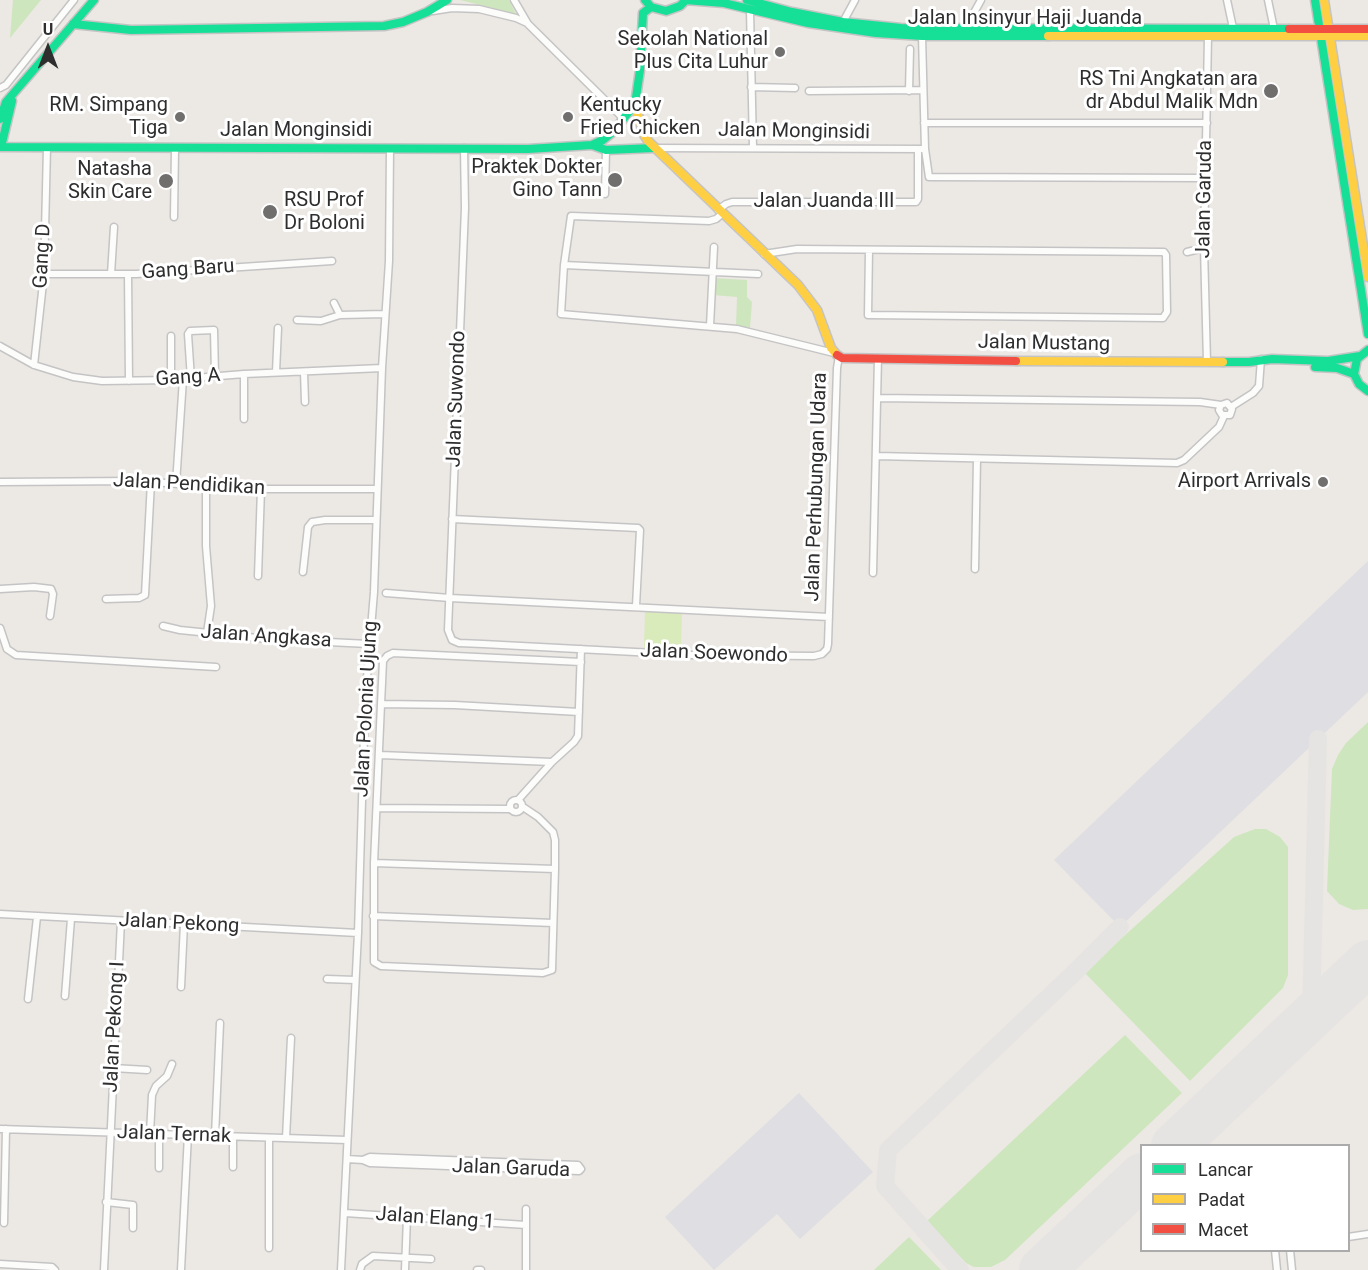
<!DOCTYPE html>
<style>
body{margin:0}
#map{position:relative;width:1368px;height:1270px;overflow:hidden;background:#ece8e4;font-family:Roboto,sans-serif}
canvas{display:block}
.legend{position:absolute;left:1140px;top:1144px;width:210px;height:108px;box-sizing:border-box;background:#fff;border:2px solid #ababab;margin:0;padding:8px 10px;list-style:none;font-size:18px;color:#2e2e2e}
.legend li{display:flex;align-items:center;gap:12px;height:30px}
.legend b{width:30px;border:2px solid #ababab}
.north{position:absolute;left:18px;top:18px;width:60px;height:60px;-webkit-text-stroke:4px #fff;paint-order:stroke;rotate:0deg;font-size:16px;font-weight:700;line-height:24px;text-align:center;color:#2e2e2e}
.north::after{content:'';display:block;margin:auto;width:21px;height:27px;background:#2e2e2e;clip-path:polygon(50% 0,100% 100%,50% 72%,0 100%)}
</style>
<div id="map">
<canvas width="1368" height="1270"></canvas>
<ul class="legend">
<li><b style="height:8px;background:#16e098"></b>Lancar</li>
<li><b style="height:8px;background:#ffcf43"></b>Padat</li>
<li><b style="height:8px;background:#f24e42"></b>Macet</li>
</ul>
<div class="north">U</div>
</div>
<script>
const ctx = document.querySelector('canvas').getContext('2d');
ctx.lineJoin = 'round';
function fill(path, color) { ctx.fillStyle = color; ctx.fill(path, 'evenodd'); }
const poly = rows => new Path2D(rows.map(r => 'M' + r).join(''));
function trace(path, color, width, dash) { ctx.strokeStyle = color; ctx.lineWidth = width; ctx.lineCap = dash ? 'butt' : 'round'; ctx.setLineDash(dash || []); ctx.stroke(path); }
function label(font, color, halo, rows, align = 'center') {
  ctx.font = font + ' Roboto,sans-serif'; ctx.lineWidth = 6; ctx.setLineDash([]); ctx.textBaseline = 'middle'; ctx.strokeStyle = halo; ctx.fillStyle = color; for (const [text, x, y, turn = 0] of rows) {
    ctx.save(); ctx.translate(x, y); ctx.rotate((+turn || 0) * Math.PI / 180); ctx.textAlign = isNaN(turn) ? turn : align; if (halo) ctx.strokeText(text, 0, 0); ctx.fillText(text, 0, 0); ctx.restore();
  }
}
fill(poly([
 [1368,561,1368,692,1120,927,1054,860],
 [799,1093,873,1172,800,1239,777,1214,714,1270,665,1217]
]), '#dfdee2');
fill(poly([
 [13,0,41,0,10,38],
 [460,0,509,0,516,14],
 [713,278,747,280,747,297,752,302,750,328,736,326,737,297,713,295],
 [1368,722,1368,909,1353,910,1339,904,1327,891,1332,769,1338,755,1346,743],
 [1255,829,1266,829,1280,837,1288,847,1288,975,1283,988,1190,1081,1084,972,1234,837],
 [1125,1035,1182,1093,1005,1260,991,1267,974,1267,966,1263,926,1222],
 [909,1237,941,1270,874,1270]
]), '#cee6be');
fill(poly([
 [645,610,682,611,681,648,644,648]
]), '#d9eabb');
trace(poly([
 [1311,1016,1318,739],
 [960,1270,885,1186,888,1150,1075,972,1120,927]
]), '#e6e4e2', 18);
trace(poly([
 [1174,1146,1368,963],
 [1042,1270,1142,1176]
]), '#e6e4e2', 46);
const street = poly([
 [514,0,528,24,624,119],
 [1227,0,1233,28],
 [1268,0,1274,29],
 [750,10,753,148],
 [433,11,452,8,479,9,516,18,527,23],
 [843,22,855,0],
 [965,29,981,0],
 [922,36,925,149,929,177,1205,178],
 [751,87,795,88],
 [0,88,6,85,74,0],
 [809,91,923,90],
 [909,91,910,49],
 [924,123,1207,123],
 [464,148,465,208,448,630,452,640,459,643,483,644,692,655,814,656,822,654,827,649,828,644,837,368,839,356],
 [654,148,925,149],
 [605,194,606,150],
 [718,210,726,204,732,202,916,202,918,199,918,150],
 [722,214,716,219,709,221,571,216,564,265,561,314,737,329,834,353],
 [174,217,175,149],
 [1187,252,1204,248],
 [764,254,797,249,1164,252,1166,255,1167,312,1163,318,868,315,869,250],
 [564,265,758,274],
 [44,274,136,274,332,261],
 [111,274,114,227],
 [128,274,129,381],
 [334,303,340,315],
 [297,320,321,321,340,315,385,314],
 [710,326,714,247],
 [171,336,171,380],
 [0,346,34,365,73,377,102,381,171,380,244,374,382,368],
 [1207,362,1204,248,1208,36],
 [34,365,44,274,47,147],
 [276,372,278,328],
 [304,372,305,402],
 [244,374,244,419],
 [191,379,188,334,190,331,214,330,215,375],
 [878,398,1200,402,1221,405,1227,403,1232,409,1230,415,1222,415,1219,410,1221,405],
 [1231,407,1253,393,1259,386,1261,359],
 [876,456,1177,463,1184,460,1219,427,1224,416],
 [0,482,134,481,261,489,377,489],
 [176,484,183,379],
 [206,486,206,546,211,606,207,633],
 [452,519,638,528,640,530,636,606],
 [975,569,977,459],
 [303,572,308,527,312,522,325,520,376,520],
 [873,573,878,358],
 [258,576,261,489],
 [0,589,34,587,51,589,53,594,50,616],
 [386,593,450,598,829,617],
 [106,599,139,598,145,595,151,482],
 [163,626,180,630,267,639,369,644],
 [0,628,7,649,16,655,216,667],
 [579,712,455,705,381,704,383,661,387,656,393,653,581,662],
 [380,755,552,762],
 '510 806a6 6 0 1 1 12 0a6 6 0 1 1-12 0Z',
 [518,800,552,762,574,742,578,736,581,649],
 [523,807,538,817,553,832,555,840,555,869],
 [377,808,510,809],
 [374,863,555,869,552,970,543,973,381,966,374,962,374,863,381,704],
 [0,914,358,933],
 [373,916,553,923],
 [327,979,355,980],
 [181,987,184,924],
 [65,996,71,919],
 [28,999,37,917],
 [113,1068,147,1070],
 [0,1129,347,1140],
 [150,1134,152,1095,156,1086,167,1076,172,1064],
 [159,1135,159,1168],
 [215,1136,220,1023],
 [233,1137,233,1167],
 [269,1138,269,1248],
 [286,1138,291,1038],
 [347,1159,363,1160,370,1157,578,1165,581,1169,579,1171,370,1163,363,1160],
 [106,1202,133,1205,133,1228],
 [345,1213,526,1225],
 [4,1223,6,1129],
 [1348,1237,1368,1234],
 [1275,1250,1277,1270],
 [1290,1250,1292,1270],
 [0,1264,52,1267,55,1270],
 [104,1270,121,921],
 [181,1270,188,1135],
 [341,1270,358,933,365,702,374,592,382,368,389,261,390,148],
 [360,1270,362,1264,373,1256,431,1259],
 [405,1270,407,1217],
 [477,1270,481,1270],
 [526,1270,526,1209]
]);
const fast = poly([
 [645,0,651,7,666,11,680,6,686,0],
 [685,0,724,3,808,23,876,33,922,36,1048,36],
 [747,0,792,12,843,22,901,28,1289,29],
 [1315,0,1368,334],
 [73,24,131,30,384,26,403,22,427,12,447,0],
 [0,119,6,102,94,0],
 [592,145,606,150,654,148],
 [0,147,528,149,592,145,603,140,613,132,635,104,640,70,643,13,651,7],
 [1,147,12,101],
 [1368,350,1357,359,1354,374,1359,384,1368,391],
 [1223,362,1249,362,1272,359,1328,361,1360,356],
 [1315,367,1337,368,1354,374]
]);
const slow = poly([
 [1324,0,1368,277],
 [1048,36,1368,36],
 [635,104,643,133,648,141,798,285,817,310,831,348,837,355],
 [1016,361,1223,362]
]);
const jam = poly([
 [1289,29,1368,29],
 [837,355,842,358,1016,361]
]);
trace(street, '#c5c4c5', 9);
trace(fast, '#c5c4c5', 11);
trace(slow, '#c5c4c5', 11);
trace(jam, '#c5c4c5', 11);
trace(street, '#fcfcfb', 6);
trace(fast, '#16e098', 8);
trace(slow, '#ffcf43', 8);
trace(jam, '#f24e42', 8);
for (const [x, y, r, color] of [
 [780,52,6,"#706f6e"],
 [1271,91,8,"#706f6e"],
 [180,117,6,"#706f6e"],
 [568,117,6,"#706f6e"],
 [615,180,8,"#706f6e"],
 [166,181,8,"#706f6e"],
 [270,212,8,"#706f6e"],
 [1323,482,6,"#706f6e"]
]) { const dot = new Path2D(); dot.arc(x, y, r, 0, 2 * Math.PI); ctx.fillStyle = color; ctx.fill(dot); trace(dot, '#fff', 2); }
label('20px', '#2e2e2e', '#fff', [
 ["Jalan Insinyur Haji Juanda",1025,19],
 ["Jalan Monginsidi",296,131],
 ["Jalan Monginsidi",794,132,1],
 ["Jalan Garuda",1205,199,-89],
 ["Jalan Juanda III",824,202],
 ["Gang D",43,256,-87],
 ["Gang Baru",188,270,-4],
 ["Jalan Mustang",1044,344,1],
 ["Gang A",188,378,-4],
 ["Jalan Suwondo",457,399,-88],
 ["Jalan Pendidikan",189,485,3],
 ["Jalan Perhubungan Udara",817,487,-88],
 ["Jalan Angkasa",266,637,4],
 ["Jalan Soewondo",714,654,2],
 ["Jalan Polonia Ujung",367,709,-87],
 ["Jalan Pekong",179,924,3],
 ["Jalan Pekong I",115,1027,-87],
 ["Jalan Ternak",174,1135,2],
 ["Jalan Garuda",511,1169,2],
 ["Jalan Elang 1",435,1219,4]
]);
label('20px', '#2e2e2e', '#fff', [
 ["Sekolah National",768,40],
 ["Plus Cita Luhur",768,63],
 ["RS Tni Angkatan ara",1258,80],
 ["dr Abdul Malik Mdn",1258,103],
 ["RM. Simpang",168,106],
 ["Tiga",168,129],
 ["Kentucky",580,106,"left"],
 ["Fried Chicken",580,129,"left"],
 ["Praktek Dokter",602,168],
 ["Gino Tann",602,191],
 ["Natasha",152,170],
 ["Skin Care",152,193],
 ["RSU Prof",284,201,"left"],
 ["Dr Boloni",284,224,"left"],
 ["Airport Arrivals",1311,482]
], 'right');
</script>
